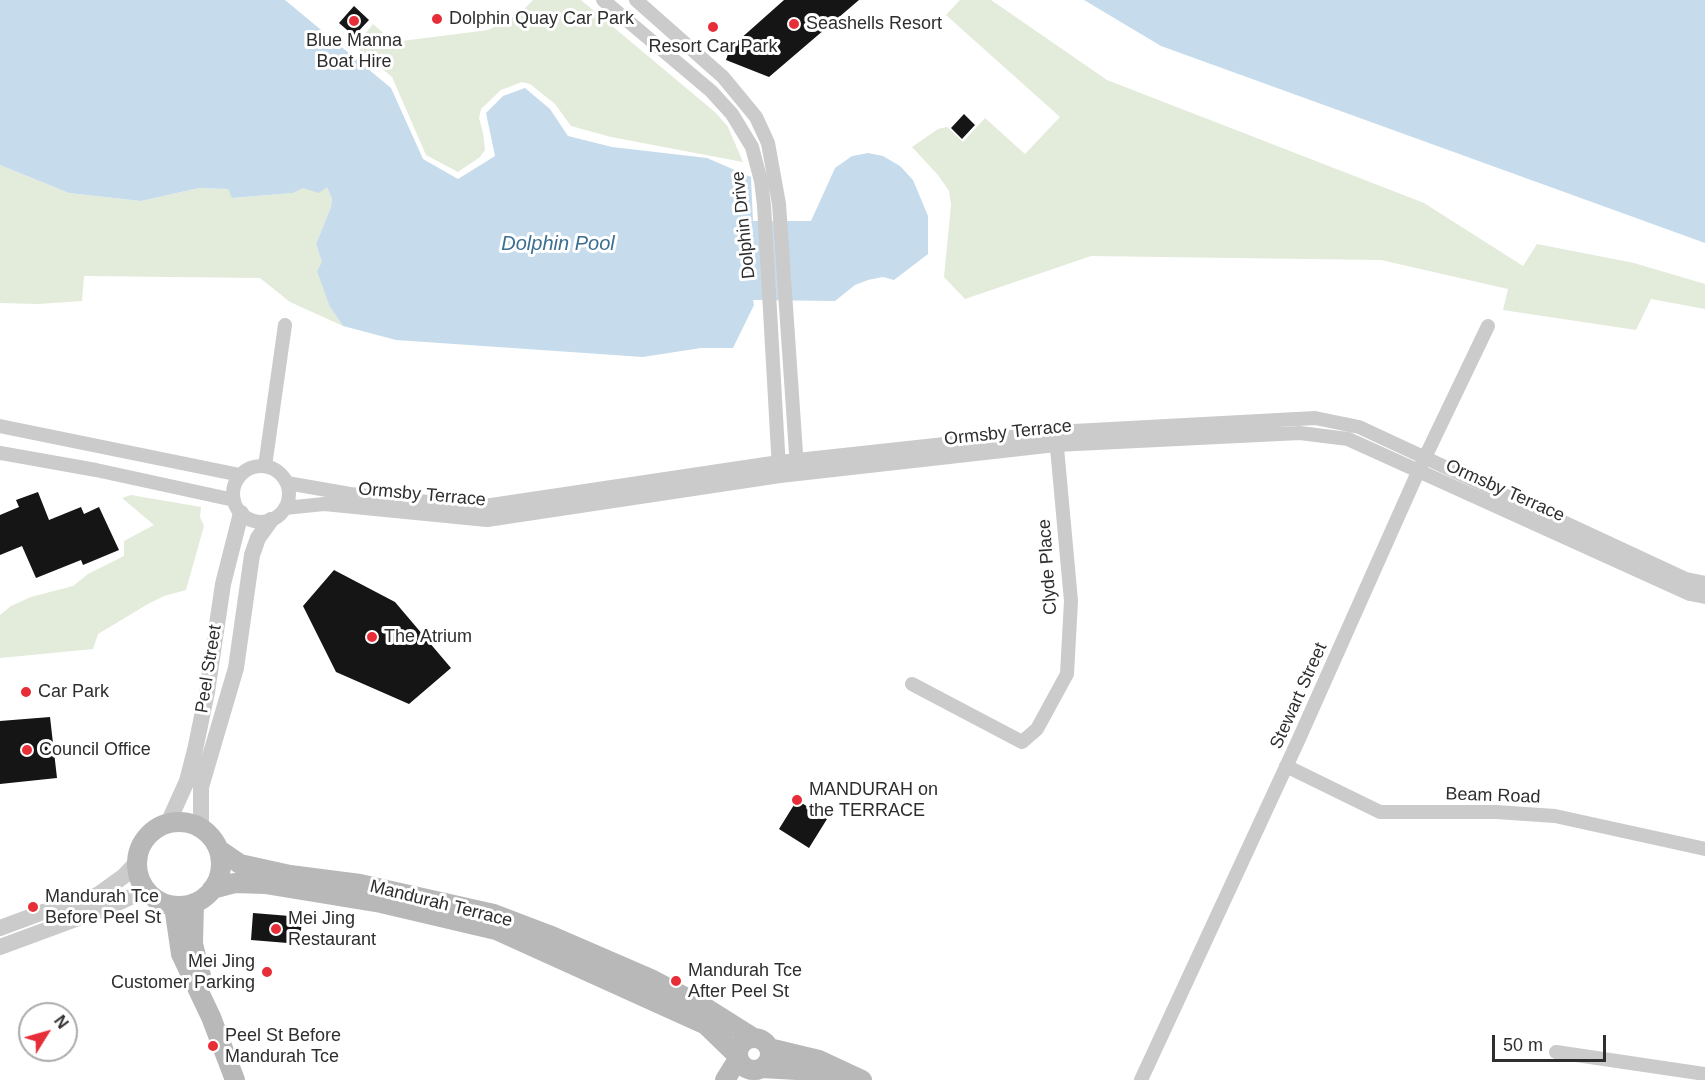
<!DOCTYPE html>
<style>
body{margin:0}
#map{position:relative;width:1705px;height:1080px;overflow:hidden;background:#fff;font-family:Arial,sans-serif}
canvas{display:block}
.north{position:absolute;left:18px;top:1002px;width:60px;height:60px;box-sizing:border-box;background:#fff;border:2px solid #ababab;border-radius:50%;rotate:53deg;font-size:16px;font-weight:700;line-height:24px;text-align:center;color:#2e2e2e}
.north::after{content:'';display:block;margin:auto;width:21px;height:27px;background:#e72d37;clip-path:polygon(50% 0,100% 100%,50% 72%,0 100%)}
.scale{position:absolute;left:1492px;top:1035px;width:114px;height:27px;box-sizing:border-box;border:3px solid #2e2e2e;border-top:0;padding-left:8px;font-size:18px;line-height:21px;white-space:nowrap;color:#2e2e2e;-webkit-text-stroke:4px #fff;paint-order:stroke}
</style>
<div id="map">
<canvas width="1705" height="1080"></canvas>
<div class="north">N</div>
<div class="scale">50 m</div>
</div>
<script>
const ctx = document.querySelector('canvas').getContext('2d');
ctx.lineJoin = 'round';
function fill(path, color) { ctx.fillStyle = color; ctx.fill(path, 'evenodd'); }
const poly = rows => new Path2D(rows.map(r => 'M' + r).join(''));
function trace(path, color, width, dash) { ctx.strokeStyle = color; ctx.lineWidth = width; ctx.lineCap = dash ? 'butt' : 'round'; ctx.setLineDash(dash || []); ctx.stroke(path); }
function label(font, color, halo, rows, align = 'center') {
  ctx.font = font + ' Arial,sans-serif'; ctx.lineWidth = 6; ctx.setLineDash([]); ctx.textBaseline = 'middle'; ctx.strokeStyle = halo; ctx.fillStyle = color; for (const [text, x, y, turn = 0] of rows) {
    ctx.save(); ctx.translate(x, y); ctx.rotate((+turn || 0) * Math.PI / 180); ctx.textAlign = isNaN(turn) ? turn : align; if (halo) ctx.strokeText(text, 0, 0); ctx.fillText(text, 0, 0); ctx.restore();
  }
}
fill(poly([
 [533,0,581,0,716,113,728,127,743,162,611,137,571,126,555,104,530,84,522,82,501,90,481,109,479,118,483,133,485,150,480,157,458,172,426,155,392,77,355,46,373,24,394,42,488,30,519,14],
 [960,0,991,0,1107,80,1424,203,1523,266,1537,244,1634,263,1705,284,1705,309,1651,299,1636,330,1503,310,1508,289,1381,260,1091,256,965,299,944,277,951,205,949,191,938,175,912,147,938,129,947,127,963,142,985,118,1025,154,1060,117,946,15],
 [0,165,69,193,141,201,199,188,228,189,233,198,292,193,303,188,327,187,332,199,331,207,316,244,322,262,330,307,343,326,290,302,260,278,84,276,82,301,39,304,0,303],
 [131,495,201,507,200,517,204,526,186,590,164,596,148,604,98,634,93,649,0,658,0,615,11,606,31,597,73,586,88,574,124,556,124,541,154,525,122,498]
]), '#e3ebdb');
fill(poly([
 [0,0,285,0,391,88,423,159,458,179,495,156,486,113,503,96,525,88,550,109,568,136,612,147,707,158,751,177,753,221,811,221,835,168,852,156,868,153,883,156,900,166,913,180,928,216,928,254,894,280,883,277,868,280,855,285,835,301,753,300,754,305,733,348,701,348,643,357,396,340,343,326,330,307,317,271,322,262,316,244,331,207,332,199,327,187,319,193,303,188,293,193,232,198,228,189,199,188,141,201,69,193,0,165],
 [1084,0,1705,0,1705,243,1161,46]
]), '#c6dcec');
fill(poly([
 [784,0,859,0,769,77,726,60,730,48],
 [354,6,369,20,354,36,339,23],
 [964,114,975,125,962,139,951,128],
 [38,492,49,520,81,507,84,514,99,507,119,550,83,565,81,560,36,578,22,546,0,555,0,515,19,507,16,500],
 [334,570,395,602,451,668,409,704,336,672,303,606],
 [50,717,57,778,0,784,0,721],
 [797,800,827,819,809,848,779,829],
 [253,913,302,917,300,944,251,940]
]), '#151515');
trace(poly([
 [603,0,711,91,732,114,752,147,761,181,764,205,779,469],
 [636,0,723,77,756,117,768,143,779,204,797,468],
 [0,426,240,475],
 [0,453,96,470,234,500],
 [265,466,285,325],
 '233 494a28 28 0 1 1 56 0a28 28 0 1 1-56 0Z',
 [287,483,350,494,478,507,779,462,1055,432,1315,418,1359,427,1686,579,1705,583],
 [285,508,324,504,487,520,780,476,1056,445,1300,433,1348,439,1690,594,1705,597],
 [912,684,1022,742,1037,729,1067,674,1071,601,1056,437],
 [1286,766,1380,812,1496,812,1555,816,1705,849],
 [1556,1052,1705,1074],
 [1141,1080,1298,741,1418,472,1488,326]
]), '#cbcbcb', 14);
trace(poly([
 [168,823,187,781,195,750,207,692,223,584,241,513],
 [201,828,201,787,236,668,252,555,258,538,271,520],
 [0,928,43,912,67,908,99,894,124,876,137,862],
 [0,947,111,906,146,890]
]), '#cbcbcb', 16);
trace(poly([
 '137 864a42 42 0 1 1 84 0a42 42 0 1 1-84 0Z',
 [218,849,240,864,290,875,360,884,494,914,549,935,653,980,706,1008,752,1037],
 [212,889,235,883,265,884,381,903,496,930,706,1025,738,1056],
 [194,903,193,944,201,976],
 [174,906,181,954,211,1017,235,1080],
 '738 1054a16 16 0 1 1 32 0a16 16 0 1 1-32 0Z',
 [769,1048,819,1060,862,1080],
 [762,1068,797,1070,831,1080],
 [725,1080,738,1059]
]), '#b8b8b8', 20);
for (const [x, y, r, color] of [
 [437,19,6,"#e72d37"],
 [354,21,6,"#e72d37"],
 [794,24,6,"#e72d37"],
 [713,27,6,"#e72d37"],
 [372,637,6,"#e72d37"],
 [26,692,6,"#e72d37"],
 [27,750,6,"#e72d37"],
 [797,800,6,"#e72d37"],
 [33,907,6,"#e72d37"],
 [276,929,6,"#e72d37"],
 [267,972,6,"#e72d37"],
 [676,981,6,"#e72d37"],
 [213,1046,6,"#e72d37"]
]) { const dot = new Path2D(); dot.arc(x, y, r, 0, 2 * Math.PI); ctx.fillStyle = color; ctx.fill(dot); trace(dot, '#fff', 2); }
label('18px', '#2e2e2e', '#fff', [
 ["Dolphin Quay Car Park",449,19],
 ["Seashells Resort",806,24],
 ["Blue Manna",354,41,"center"],
 ["Boat Hire",354,62,"center"],
 ["Resort Car Park",713,47,"center"],
 ["The Atrium",384,637],
 ["Car Park",38,692],
 ["Council Office",39,750],
 ["MANDURAH on",809,790],
 ["the TERRACE",809,811],
 ["Mandurah Tce",45,897],
 ["Before Peel St",45,918],
 ["Mei Jing",288,919],
 ["Restaurant",288,940],
 ["Mei Jing",255,962,"right"],
 ["Customer Parking",255,983,"right"],
 ["Mandurah Tce",688,971],
 ["After Peel St",688,992],
 ["Peel St Before",225,1036],
 ["Mandurah Tce",225,1057]
], 'left');
label('18px', '#2e2e2e', '#fff', [
 ["Dolphin Drive",744,225,-96],
 ["Ormsby Terrace",1008,433,-6],
 ["Ormsby Terrace",1505,491,24],
 ["Ormsby Terrace",422,495,5],
 ["Clyde Place",1048,567,-94],
 ["Peel Street",209,669,-81],
 ["Stewart Street",1299,696,-66],
 ["Beam Road",1493,796,2],
 ["Mandurah Terrace",441,904,14]
]);
label('italic 20px', '#3b6e90', '#fff', [
 ["Dolphin Pool",558,244]
]);
</script>
